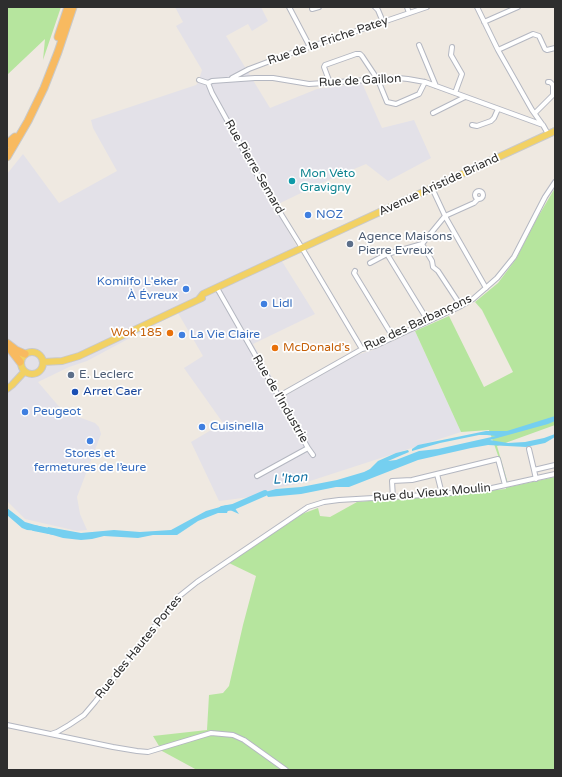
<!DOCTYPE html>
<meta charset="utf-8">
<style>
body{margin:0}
#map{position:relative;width:562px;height:777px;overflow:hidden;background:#efe9e1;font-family:"Varela Round",sans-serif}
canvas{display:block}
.frame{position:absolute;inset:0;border:8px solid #2e2e2e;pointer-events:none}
</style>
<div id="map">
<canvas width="562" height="777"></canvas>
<div class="frame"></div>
</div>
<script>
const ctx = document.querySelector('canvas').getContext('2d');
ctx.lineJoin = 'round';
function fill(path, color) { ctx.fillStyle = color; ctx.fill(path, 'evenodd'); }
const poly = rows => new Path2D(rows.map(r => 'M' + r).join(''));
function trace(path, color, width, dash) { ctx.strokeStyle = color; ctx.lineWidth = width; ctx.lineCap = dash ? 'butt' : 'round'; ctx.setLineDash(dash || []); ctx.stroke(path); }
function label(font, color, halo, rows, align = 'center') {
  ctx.font = font + ' "Varela Round",sans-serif'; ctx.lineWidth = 3.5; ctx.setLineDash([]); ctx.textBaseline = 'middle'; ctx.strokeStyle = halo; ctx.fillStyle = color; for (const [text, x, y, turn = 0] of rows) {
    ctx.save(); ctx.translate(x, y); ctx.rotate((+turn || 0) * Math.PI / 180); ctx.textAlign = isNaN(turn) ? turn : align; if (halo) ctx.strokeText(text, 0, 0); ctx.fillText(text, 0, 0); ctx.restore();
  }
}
fill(poly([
 [175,7,261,7,268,21,252,31,248,24,226,36,270,108,317,89,362,83,382,128,414,120,431,158,388,181,366,164,326,181,274,206,297,247,278,255,315,314,253,344,283,397,357,355,376,349,415,331,461,432,307,482,281,487,250,497,219,501,191,442,223,423,184,368,203,356,178,313,141,332,87,361,69,367,38,382,62,410,73,415,95,423,99,427,101,434,77,497,80,514,87,530,77,531,25,519,7,501,7,174,23,154,59,203,117,171,93,128,91,120,196,85,198,83,202,70,176,26,183,22]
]), '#e3e1e8');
fill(poly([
 [7,7,61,7,43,60,45,39,7,75],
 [555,188,555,425,497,446,509,487,555,477,555,770,197,770,162,751,153,736,207,730,209,695,223,693,229,686,243,625,256,576,229,563,302,514,318,508,320,516,330,517,357,502,506,489,500,461,489,430,461,432,415,331,449,316,484,387,513,372,482,310,475,302,498,283,516,259,536,220]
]), '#b6e59e');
fill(poly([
 [555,416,555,421,548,424,490,440,508,443,525,442,544,438,555,434,555,437,545,443,526,447,488,445,471,448,418,460,349,487,336,487,301,494,268,497,266,494,260,496,258,494,276,489,301,487,337,480,364,472,370,469,378,461,396,453,408,450,409,452,388,461,396,460,419,451,438,449,496,436,487,435,479,435,440,443,412,451,412,449,418,445,486,431,507,431],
 [232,504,239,514,230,510,228,510,227,513,218,513,198,521,177,535,153,535,138,538,104,536,92,539,81,540,63,538,46,533,48,527,81,533,114,530,140,532,171,530,206,511,227,505,229,508],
 [7,508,25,522,42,527,41,531,27,530,22,528,7,515]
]), '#75cff0');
trace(poly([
 [222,509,233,507,265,493],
 [34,528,54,532]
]), '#75cff0', 6);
const minor = poly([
 [289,7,310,47],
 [375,7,378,10,383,22],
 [407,7,409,13],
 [477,7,498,50,532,110,542,124],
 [312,9,319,7],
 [484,22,518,7],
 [419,45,436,86],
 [452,47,451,55,462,74,455,93],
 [498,50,533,34,539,36,545,49,547,50,555,48],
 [232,78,249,69,286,55,427,7],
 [199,80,208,83],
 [548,82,550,82,553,85,553,94],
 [208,83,212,81,255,78,273,78,309,84,398,78,408,79,425,82,543,125,548,134],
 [208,83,212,93,260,180,299,243,362,349],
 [330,83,324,67,325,65,356,54,360,54,362,56,378,80,387,102,396,104,419,94,425,82],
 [433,113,465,97],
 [535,113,555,93],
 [472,125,477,126,491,121,494,118,498,109],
 [432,188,446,218,486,288],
 '475 195a4 4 0 1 1 8 0a4 4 0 1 1-8 0Z',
 [422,244,432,261,433,267,438,271,461,306],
 [387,254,428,321],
 [370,263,387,254,422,244,445,216,474,203,478,199],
 [355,271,354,273,393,337],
 [217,288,308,448,257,476],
 [279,396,362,349,375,346,461,306,473,299,497,278,514,257,545,197,555,182],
 [308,448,313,455],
 [529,449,534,470],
 [437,474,442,494],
 [536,479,534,470,555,465],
 [393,498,392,481,412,480,498,459,505,485],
 [7,725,113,747,137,751,148,752,211,733,233,735,244,740,286,770],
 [51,734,57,732,69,725,84,715,95,702,177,598,197,582,308,507,324,502,339,500,442,494,492,488,555,474]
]);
const primary = poly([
 [199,299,203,294,237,278,555,131],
 '21 363a11 11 0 1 1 22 0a11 11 0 1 1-22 0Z',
 [43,362,62,361,79,356,202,298],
 [7,389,12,385,24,372]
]);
const trunk = poly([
 [58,37,68,7],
 [7,144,15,137],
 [7,157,28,121,44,88,58,52,73,7],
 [7,343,16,350,25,354],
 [10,349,20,362]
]);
trace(minor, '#b4b7c1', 6);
trace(primary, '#c9c9c9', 8);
trace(trunk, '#c9c9c9', 9);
trace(minor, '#fff', 4);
trace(primary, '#f2d163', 6);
trace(trunk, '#f8ba60', 7);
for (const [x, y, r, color] of [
 [292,181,4,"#0f9aa8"],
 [308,215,4,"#3f7fe0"],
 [350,244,4,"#5c6f8a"],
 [186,289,4,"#3f7fe0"],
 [264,304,4,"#3f7fe0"],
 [170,333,4,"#e8710a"],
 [182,335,4,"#3f7fe0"],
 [275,348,4,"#e8710a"],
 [71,375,4,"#5c6f8a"],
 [75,392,4,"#1a4fb4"],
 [25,412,4,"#3f7fe0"],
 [202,427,4,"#3f7fe0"],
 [90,441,4,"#3f7fe0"]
]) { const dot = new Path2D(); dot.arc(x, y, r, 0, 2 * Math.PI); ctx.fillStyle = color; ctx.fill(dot); trace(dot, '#fff', 1.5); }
label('12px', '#2e2e2e', '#fff', [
 ["Rue de la Friche Patey",328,41,-19],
 ["Rue de Gaillon",360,81,-3],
 ["Rue Pierre Semard",254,167,60],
 ["Avenue Aristide Briand",439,185,-25],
 ["Rue des Barbançons",418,323,-25],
 ["Rue de l'Industrie",280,399,60],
 ["Rue du Vieux Moulin",432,493,-5],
 ["Rue des Hautes Portes",139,647,-51]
]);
label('12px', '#0d838f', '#fff', [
 ["Mon Véto",300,174],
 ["Gravigny",300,188]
], 'left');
label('12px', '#366cbe', '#fff', [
 ["NOZ",316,215],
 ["Komilfo L'eker",178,282,"right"],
 ["À Évreux",178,296,"right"],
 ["Lidl",272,304],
 ["La Vie Claire",190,335],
 ["Peugeot",33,412],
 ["Cuisinella",210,427],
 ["Stores et",90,454,"center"],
 ["fermetures de l’eure",90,468,"center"]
], 'left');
label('12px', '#4e5e75', '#fff', [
 ["Agence Maisons",358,237],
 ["Pierre Evreux",358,251],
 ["E. Leclerc",79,375]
], 'left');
label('12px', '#c56008', '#fff', [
 ["Wok 185",162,333],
 ["McDonald’s",283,348,"left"]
], 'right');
label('12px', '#164399', '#fff', [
 ["Arret Caer",83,392]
], 'left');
label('italic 13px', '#0d6fa3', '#fff', [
 ["L'Iton",290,479,-5]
]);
</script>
